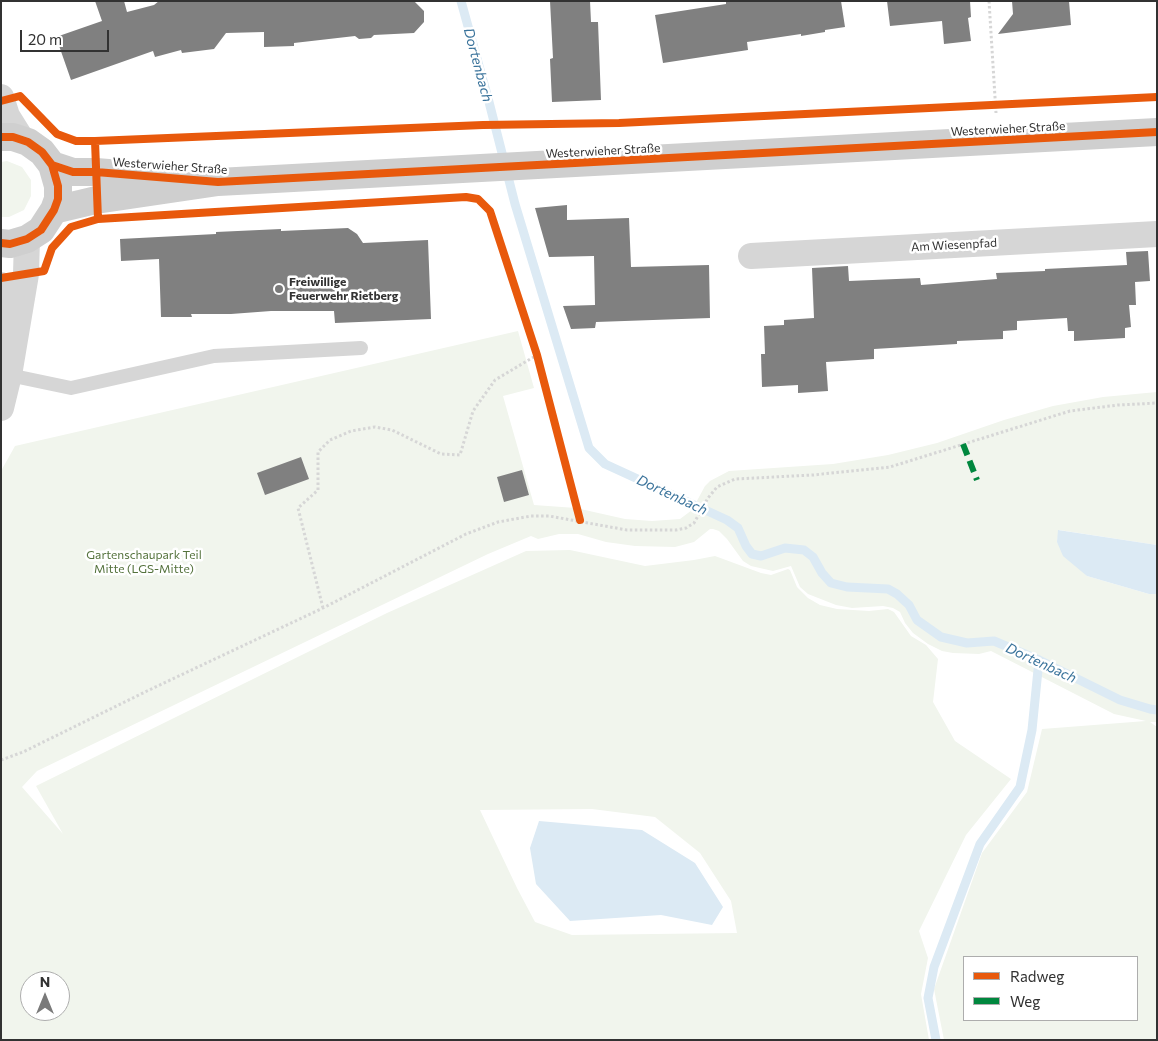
<!DOCTYPE html>
<meta charset="utf-8">
<style>
body{margin:0}
#map{position:relative;width:1158px;height:1041px;overflow:hidden;background:#fff;font-family:Commissioner,sans-serif}
canvas{display:block}
.frame{position:absolute;inset:0;border:2px solid #323232;pointer-events:none}
.legend{position:absolute;left:963px;top:956px;width:175px;height:65px;box-sizing:border-box;background:#fff;border:1px solid #adadad;margin:0;padding:6px 9px;list-style:none;font-size:15px;color:#323232}
.legend li{display:flex;align-items:center;gap:10px;height:25px}
.legend b{width:25px;border:1px solid #adadad}
.north{position:absolute;left:20px;top:971px;width:50px;height:50px;box-sizing:border-box;background:#fff;border:1px solid #adadad;border-radius:50%;rotate:0deg;font-size:14px;font-weight:700;line-height:20px;text-align:center;color:#323232}
.north::after{content:'';display:block;margin:auto;width:18px;height:22px;background:#7a7a7a;clip-path:polygon(50% 0,100% 100%,50% 72%,0 100%)}
.scale{position:absolute;left:20px;top:30px;width:89px;height:22px;box-sizing:border-box;border:2px solid #323232;border-top:0;padding-left:6px;font-size:15px;line-height:18px;white-space:nowrap;color:#323232;-webkit-text-stroke:4px #fff;paint-order:stroke}
</style>
<div id="map">
<canvas width="1158" height="1041"></canvas>
<div class="frame"></div>
<ul class="legend">
<li><b style="height:6px;background:#e8590c"></b>Radweg</li>
<li><b style="height:6px;background:#00873e"></b>Weg</li>
</ul>
<div class="north">N</div>
<div class="scale">20 m</div>
</div>
<script>
const ctx = document.querySelector('canvas').getContext('2d');
ctx.lineJoin = 'round';
function fill(path, color) { ctx.fillStyle = color; ctx.fill(path, 'evenodd'); }
const poly = rows => new Path2D(rows.map(r => 'M' + r).join(''));
function trace(path, color, width, dash) { ctx.strokeStyle = color; ctx.lineWidth = width; ctx.lineCap = dash ? 'butt' : 'round'; ctx.setLineDash(dash || []); ctx.stroke(path); }
function label(font, color, halo, rows, align = 'center') {
  ctx.font = font + ' Commissioner,sans-serif'; ctx.lineWidth = 5; ctx.setLineDash([]); ctx.textBaseline = 'middle'; ctx.strokeStyle = halo; ctx.fillStyle = color; for (const [text, x, y, turn = 0] of rows) {
    ctx.save(); ctx.translate(x, y); ctx.rotate((+turn || 0) * Math.PI / 180); ctx.textAlign = isNaN(turn) ? turn : align; if (halo) ctx.strokeText(text, 0, 0); ctx.fillText(text, 0, 0); ctx.restore();
  }
}
fill(poly([
 [7,161,22,167,31,180,31,196,24,210,9,217,1,217,1,162],
 [518,331,534,388,503,396,534,505,576,508,625,519,652,521,680,519,692,510,705,486,710,481,729,471,833,464,888,455,937,443,1004,420,1053,406,1103,397,1157,392,1157,545,1059,530,1057,542,1087,576,1149,594,1157,594,1157,722,1150,722,1157,727,1157,1040,944,1040,934,989,982,853,1027,792,1042,729,1146,721,1114,714,991,651,979,654,953,653,942,651,928,644,913,633,905,623,900,612,893,608,883,606,852,608,836,605,808,594,800,587,791,566,773,571,751,566,743,561,727,539,719,531,713,529,710,529,694,542,675,547,635,546,606,542,578,534,559,534,538,539,531,536,488,554,37,771,22,787,63,834,36,786,387,613,526,551,570,550,645,566,694,560,715,556,761,573,771,575,788,569,790,570,797,587,808,598,820,605,837,609,869,611,888,609,894,612,911,636,926,645,938,659,933,702,955,741,1011,779,966,835,919,931,928,958,921,994,929,1040,1,1040,1,471,15,446],
 [592,809,655,817,700,853,731,901,737,933,572,935,535,922,517,888,480,810],
 [964,957,1137,957,1137,1020,964,1020],
 [30,981,60,981,60,1011,30,1011]
]), '#f1f5ed');
fill(poly([
 [1058,530,1157,545,1157,594,1149,594,1087,576,1063,556,1057,542],
 [539,821,642,830,695,863,723,907,712,925,661,915,570,921,536,884,530,848]
]), '#dceaf4');
trace(poly([
 [461,1,489,102,515,204,589,448,605,464,727,520,738,528,746,546,752,554,761,556,785,548,804,550,813,557,822,573,831,583,847,587,888,589,897,594,909,605,917,620,941,637,967,643,994,641,1039,660,1120,700,1150,709,1157,710],
 [936,1040,928,998,934,967,980,844,1020,787,1032,730,1039,660]
]), '#dceaf4', 9);
fill(poly([
 [95,1,124,1,127,12,154,5,159,1,414,1,424,11,424,22,414,33,374,35,371,38,359,39,355,36,294,43,294,46,264,47,264,32,226,33,214,49,182,53,181,50,155,57,153,51,71,80,56,37,102,21],
 [550,1,590,1,591,22,598,22,601,100,552,102,550,59,553,58],
 [726,1,841,1,845,27,825,30,825,32,801,36,801,34,747,42,748,50,663,63,655,15,726,4],
 [887,1,970,1,971,17,968,18,971,41,944,44,942,21,890,26],
 [1012,1,1069,1,1071,25,998,34,1013,14],
 [567,205,567,220,629,218,631,267,709,265,710,318,596,322,595,328,571,329,563,306,595,305,594,256,549,257,535,208],
 [348,228,357,234,363,243,428,240,431,319,335,323,334,311,271,311,231,314,191,314,192,317,161,317,159,259,121,261,120,239,216,234,216,232,281,229,281,231],
 [1148,251,1150,281,1135,282,1136,305,1129,305,1131,327,1125,328,1125,338,1074,341,1074,331,1068,331,1067,318,1017,321,1017,330,1003,331,1003,339,957,341,957,344,874,349,874,359,826,362,828,391,798,393,798,385,762,387,761,354,765,354,764,326,784,325,784,320,814,318,812,268,848,266,849,281,920,278,921,285,997,279,996,273,1045,271,1045,269,1127,265,1126,252],
 [301,457,309,479,265,495,257,473],
 [522,470,529,495,504,502,497,477]
]), '#808080');
trace(poly([
 [989,1,996,113],
 [323,608,298,508,318,490,318,452,330,440,351,431,375,427,392,430,441,454,460,455,473,411,495,380,537,355],
 [1,760,23,752,147,691,323,608,466,534,498,522,531,516,549,516,627,530,676,530,686,528,694,523,708,498,717,487,735,479,813,475,890,467,1070,411,1118,405,1157,403]
]), '#d6d6d6', 3, [2.5, 2.5]);
trace(poly([
 [9,375,71,388,214,356,361,348]
]), '#d6d6d6', 14);
trace(poly([
 [1,97,7,116,22,140],
 [751,256,1157,234],
 [1,285,12,330],
 [1,408,9,375,26,274,27,239]
]), '#d6d6d6', 26);
trace(poly([
 [1,137,13,137,28,142,42,152,52,165,58,186,58,199,54,210,41,230,27,239,10,244,1,243],
 [52,165,73,172,96,172,169,178],
 [54,210,96,200,218,182,1157,132]
]), '#cfcfcf', 28);
trace(poly([
 [963,444,977,480]
]), '#00873e', 6, [12, 6]);
trace(poly([
 [1,101,20,96,57,134,76,141,95,141,483,125,619,123,1157,97],
 [1,137,13,137,28,142,42,152,52,165,58,186,58,199,54,210,41,230,27,239,10,244,1,243],
 [52,165,73,172,96,172,218,182,1157,132],
 [98,219,466,197,478,199,490,211,537,355,580,520],
 [1,278,44,271,52,248,71,227,98,219,95,141]
]), '#e8590c', 8);
for (const [x, y, r, color] of [
 [279,289,5,"#7a7a7a"]
]) { const dot = new Path2D(); dot.arc(x, y, r, 0, 2 * Math.PI); ctx.fillStyle = color; ctx.fill(dot); trace(dot, '#fff', 2); }
label('12px', '#323232', '#fff', [
 ["Westerwieher Straße",1008,129,-3],
 ["Westerwieher Straße",603,151,-3],
 ["Westerwieher Straße",170,166,4],
 ["Am Wiesenpfad",954,245,-3]
]);
label('bold 12px', '#323232', '#fff', [
 ["Freiwillige",289,282],
 ["Feuerwehr Rietberg",289,296]
], 'left');
label('12px', '#54723c', '#fff', [
 ["Gartenschaupark Teil",144,555],
 ["Mitte (LGS-Mitte)",144,569]
]);
label('italic 14px', '#3a739b', '#fff', [
 ["Dortenbach",478,65,75],
 ["Dortenbach",672,495,25],
 ["Dortenbach",1041,663,25]
]);
</script>
